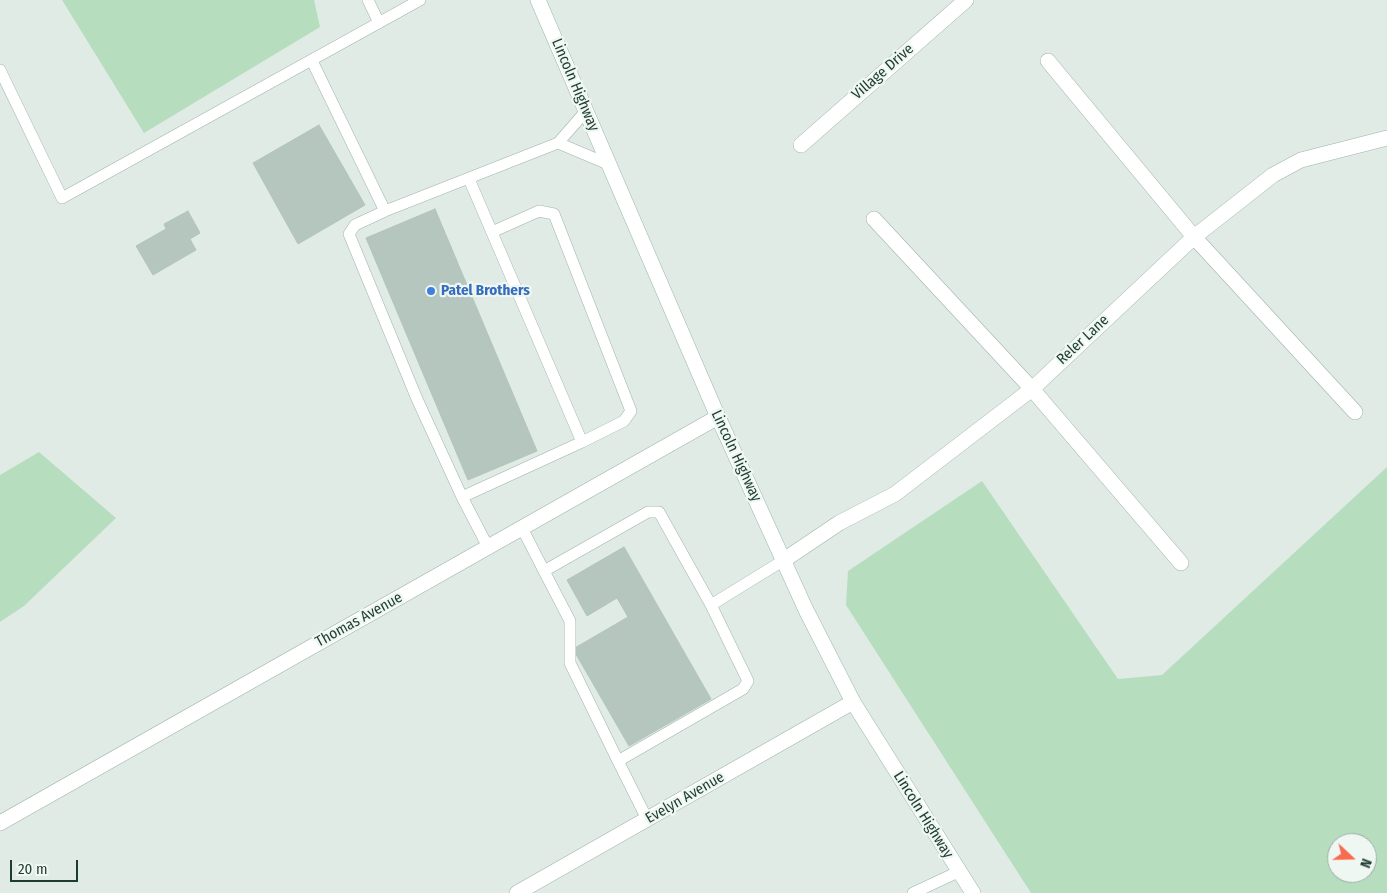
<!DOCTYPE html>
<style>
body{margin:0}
#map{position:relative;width:1387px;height:893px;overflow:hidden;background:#dfebe4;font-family:"Fira Sans Condensed",sans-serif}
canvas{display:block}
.north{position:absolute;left:1327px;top:833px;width:50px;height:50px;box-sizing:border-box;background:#eff7f3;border:1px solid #9caca6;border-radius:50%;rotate:111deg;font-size:14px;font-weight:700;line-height:20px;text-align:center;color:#1f3c32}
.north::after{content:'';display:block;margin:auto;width:18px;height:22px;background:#f96b4f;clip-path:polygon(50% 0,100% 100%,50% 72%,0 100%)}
.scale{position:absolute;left:10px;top:860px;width:68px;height:22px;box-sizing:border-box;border:2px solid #1f3c32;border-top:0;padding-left:6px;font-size:15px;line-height:18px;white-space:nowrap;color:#1f3c32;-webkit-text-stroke:4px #eff7f3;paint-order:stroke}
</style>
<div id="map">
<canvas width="1387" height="893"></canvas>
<div class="north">N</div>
<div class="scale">20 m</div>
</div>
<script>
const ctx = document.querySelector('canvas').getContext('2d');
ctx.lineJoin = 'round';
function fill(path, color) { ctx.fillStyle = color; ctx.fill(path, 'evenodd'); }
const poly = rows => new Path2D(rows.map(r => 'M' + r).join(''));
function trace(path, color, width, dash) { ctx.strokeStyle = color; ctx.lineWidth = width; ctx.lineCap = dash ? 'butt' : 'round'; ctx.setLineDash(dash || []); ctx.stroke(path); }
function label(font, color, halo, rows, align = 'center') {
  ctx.font = font + ' "Fira Sans Condensed",sans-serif'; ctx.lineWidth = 4.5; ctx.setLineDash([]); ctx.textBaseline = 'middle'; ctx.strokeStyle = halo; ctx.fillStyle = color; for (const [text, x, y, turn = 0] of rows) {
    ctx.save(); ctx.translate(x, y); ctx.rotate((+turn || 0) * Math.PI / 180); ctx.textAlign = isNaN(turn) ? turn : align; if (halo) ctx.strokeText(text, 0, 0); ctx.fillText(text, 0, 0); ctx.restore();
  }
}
fill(poly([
 [62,0,314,0,320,27,144,133],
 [39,452,116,518,24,606,0,622,0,475],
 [1387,467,1387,893,1031,893,846,605,848,571,982,481,1118,679,1162,675],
 [1337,843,1367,843,1367,873,1337,873]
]), '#b6debe');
const building = poly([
 [319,125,365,205,298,244,253,163,319,125],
 [435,209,537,451,468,480,366,238,435,209],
 [188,211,200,233,190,239,196,250,153,275,136,246,166,229,164,224,188,211],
 [624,547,711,699,629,746,573,649,628,617,617,598,587,616,567,580,624,547]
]);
fill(building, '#b4c6bd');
trace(building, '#b1c5bb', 1);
const service = poly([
 [368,0,379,23],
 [312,61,385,211],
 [0,70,62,198,420,0],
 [558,143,608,164],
 [492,232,539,211,554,214,631,411,624,421,582,442],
 [462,497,582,442,469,179],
 [522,528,544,571,648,512,659,512,711,605,784,560],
 [488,547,462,497,417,399,349,234,355,225,385,211,558,143,586,111],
 [544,571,570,621,570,663,618,761],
 [647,819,618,761,743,689,748,681,711,605],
 [913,893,958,872]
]);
const minor = poly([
 [1048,61,1194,237,1355,412],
 [801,145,966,0],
 [874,219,1032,389,1181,563],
 [784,560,839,523,895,494,1032,389,1194,237,1273,175,1301,160,1387,138],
 [0,823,718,417],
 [517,893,853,702]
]);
const secondary = poly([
 [538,0,718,417,806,610,853,702,973,893]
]);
trace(service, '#a2b3ab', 12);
trace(minor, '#a2b3ab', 16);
trace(secondary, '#9db7ac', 16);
trace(service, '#fff', 11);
trace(minor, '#fff', 15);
trace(secondary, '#fff', 15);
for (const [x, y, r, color] of [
 [431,291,5,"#3f7fe0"]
]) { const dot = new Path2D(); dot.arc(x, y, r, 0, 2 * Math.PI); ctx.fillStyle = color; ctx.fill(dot); trace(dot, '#eff7f3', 2); }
label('15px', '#1f3c32', '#eff7f3', [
 ["Village Drive",883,72,-41],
 ["Lincoln Highway",575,85,67],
 ["Reler Lane",1083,340,-43],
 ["Lincoln Highway",736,456,65],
 ["Thomas Avenue",359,620,-29],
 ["Evelyn Avenue",685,798,-30],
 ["Lincoln Highway",923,815,58]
]);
label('bold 15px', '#366cbe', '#eff7f3', [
 ["Patel Brothers",441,291]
], 'left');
</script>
